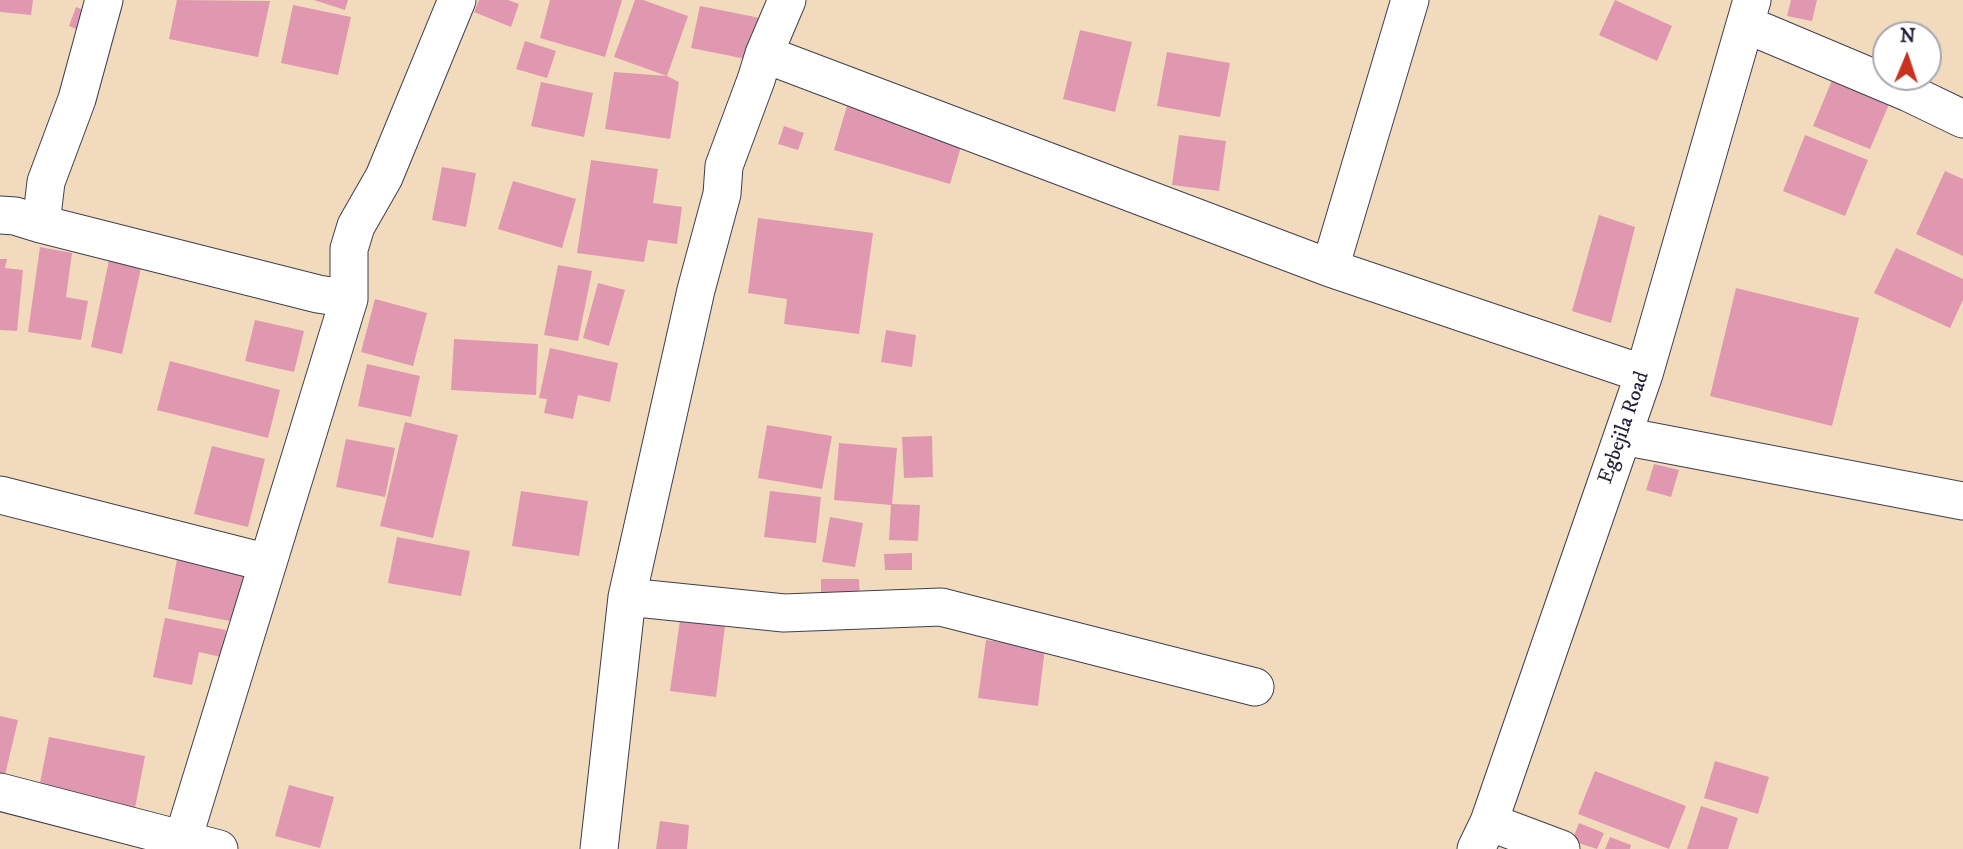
<!DOCTYPE html>
<style>
body{margin:0}
#map{position:relative;width:1963px;height:849px;overflow:hidden;background:#f2dbbc;font-family:"IM FELL DW Pica",serif}
canvas{display:block}
.north{position:absolute;left:1872px;top:21px;width:70px;height:70px;box-sizing:border-box;background:#fff;border:2px solid #a7a7b1;border-radius:50%;rotate:2deg;font-size:19px;font-weight:700;line-height:28px;text-align:center;color:#22223b}
.north::after{content:'';display:block;margin:auto;width:24px;height:32px;background:#c8321e;clip-path:polygon(50% 0,100% 100%,50% 72%,0 100%)}
</style>
<div id="map">
<canvas width="1963" height="849"></canvas>
<div class="north">N</div>
</div>
<script>
const ctx = document.querySelector('canvas').getContext('2d');
ctx.lineJoin = 'round';
function fill(path, color) { ctx.fillStyle = color; ctx.fill(path, 'evenodd'); }
const poly = rows => new Path2D(rows.map(r => 'M' + r).join(''));
function trace(path, color, width, dash) { ctx.strokeStyle = color; ctx.lineWidth = width; ctx.lineCap = dash ? 'butt' : 'round'; ctx.setLineDash(dash || []); ctx.stroke(path); }
function label(font, color, halo, rows, align = 'center') {
  ctx.font = font + ' "IM FELL DW Pica",serif'; ctx.lineWidth = 7; ctx.setLineDash([]); ctx.textBaseline = 'middle'; ctx.strokeStyle = halo; ctx.fillStyle = color; for (const [text, x, y, turn = 0] of rows) {
    ctx.save(); ctx.translate(x, y); ctx.rotate((+turn || 0) * Math.PI / 180); ctx.textAlign = isNaN(turn) ? turn : align; if (halo) ctx.strokeText(text, 0, 0); ctx.fillText(text, 0, 0); ctx.restore();
  }
}
fill(poly([
 [0,0,33,0,31,15,0,12],
 [177,0,270,1,258,57,169,39],
 [314,0,348,0,345,10],
 [479,0,508,0,519,4,511,27,474,12],
 [550,0,622,0,605,57,540,38],
 [635,0,643,0,688,16,667,76,614,57],
 [1615,0,1672,26,1657,61,1599,35],
 [1791,0,1817,0,1812,21,1787,16],
 [293,5,351,17,338,75,281,63],
 [700,6,765,19,756,61,691,48],
 [76,7,88,12,81,31,69,26],
 [1080,30,1132,42,1115,112,1063,99],
 [525,41,556,51,547,78,516,69],
 [1167,52,1230,63,1220,117,1157,106],
 [614,72,667,76,679,82,670,139,605,129],
 [1835,73,1892,97,1870,149,1813,126],
 [541,82,593,93,584,137,531,126],
 [849,99,965,133,950,184,834,150],
 [784,126,804,133,798,150,778,144],
 [1179,135,1226,141,1219,191,1172,185],
 [1805,135,1868,160,1845,216,1783,191],
 [591,160,658,169,653,203,682,207,677,244,648,240,644,262,577,253],
 [442,167,476,173,466,227,432,220],
 [1945,171,1963,179,1963,256,1916,234],
 [513,181,576,199,562,248,498,229],
 [1599,215,1635,227,1611,323,1572,311],
 [758,218,873,233,859,334,784,324,787,299,748,293],
 [40,247,72,253,66,297,88,301,81,340,28,332],
 [1896,248,1963,279,1963,300,1950,328,1874,293],
 [0,259,7,259,5,268,23,270,17,331,0,330],
 [109,260,141,268,122,354,91,347],
 [558,265,592,271,578,341,544,335],
 [598,283,625,290,609,346,583,338],
 [1736,288,1859,318,1832,426,1710,396],
 [375,299,427,313,413,366,361,352],
 [255,320,304,331,294,372,245,361],
 [886,330,916,335,912,367,881,362],
 [454,339,538,344,536,395,451,390],
 [550,348,618,363,610,402,578,395,573,419,544,413,547,399,539,398],
 [170,361,280,390,268,438,157,410],
 [367,364,420,376,411,417,358,406],
 [405,422,458,435,433,538,380,526],
 [767,425,832,436,822,489,758,478],
 [932,436,933,477,904,478,902,437],
 [346,439,395,448,385,497,336,487],
 [839,443,897,448,892,504,920,505,918,541,889,540,891,505,834,500],
 [212,446,265,459,248,527,194,514],
 [1654,464,1679,470,1671,497,1646,490],
 [521,491,588,501,579,556,512,546],
 [770,491,821,497,816,543,764,537],
 [830,517,863,523,855,567,822,562],
 [397,537,470,551,461,596,388,583],
 [912,553,912,570,885,570,884,554],
 [177,559,244,572,235,622,168,609],
 [821,579,859,579,860,603,821,604],
 [165,618,226,630,221,657,199,652,192,685,153,677],
 [680,620,725,626,716,697,670,691],
 [986,640,1045,648,1038,706,978,698],
 [0,716,18,720,5,775,0,774],
 [49,737,145,756,135,808,39,788],
 [1715,761,1769,777,1758,814,1704,798],
 [1595,771,1686,806,1669,849,1578,814],
 [289,785,334,797,320,848,275,836],
 [1701,806,1738,818,1728,849,1687,849],
 [660,821,689,825,687,849,656,849],
 [1579,823,1604,833,1597,849,1572,841],
 [1610,837,1631,845,1630,849,1605,849]
]), '#e098b0');
const minor = poly([
 [1745,24,1909,93,1963,119],
 [764,54,1330,268,1644,374],
 [0,215,15,216,41,224,318,294,349,299],
 [41,224,46,182,77,99,104,0],
 [1330,268,1410,0],
 [1623,436,1963,501],
 [0,495,268,563],
 [627,597,784,613,941,607,1255,687],
 [0,792,219,849],
 [1489,822,1561,849],
 [182,849,183,839,349,299,349,249,356,226,384,177,457,0],
 [599,849,627,597,696,290,722,194,724,166,756,80,764,54,787,0],
 [1476,849,1489,822,1644,374,1752,0]
]);
trace(minor, '#413e4e', 39);
trace(minor, '#fff', 37);
label('21px', '#22223b', '#fff', [
 ["Egbejila Road",1625,428,-71]
]);
</script>
